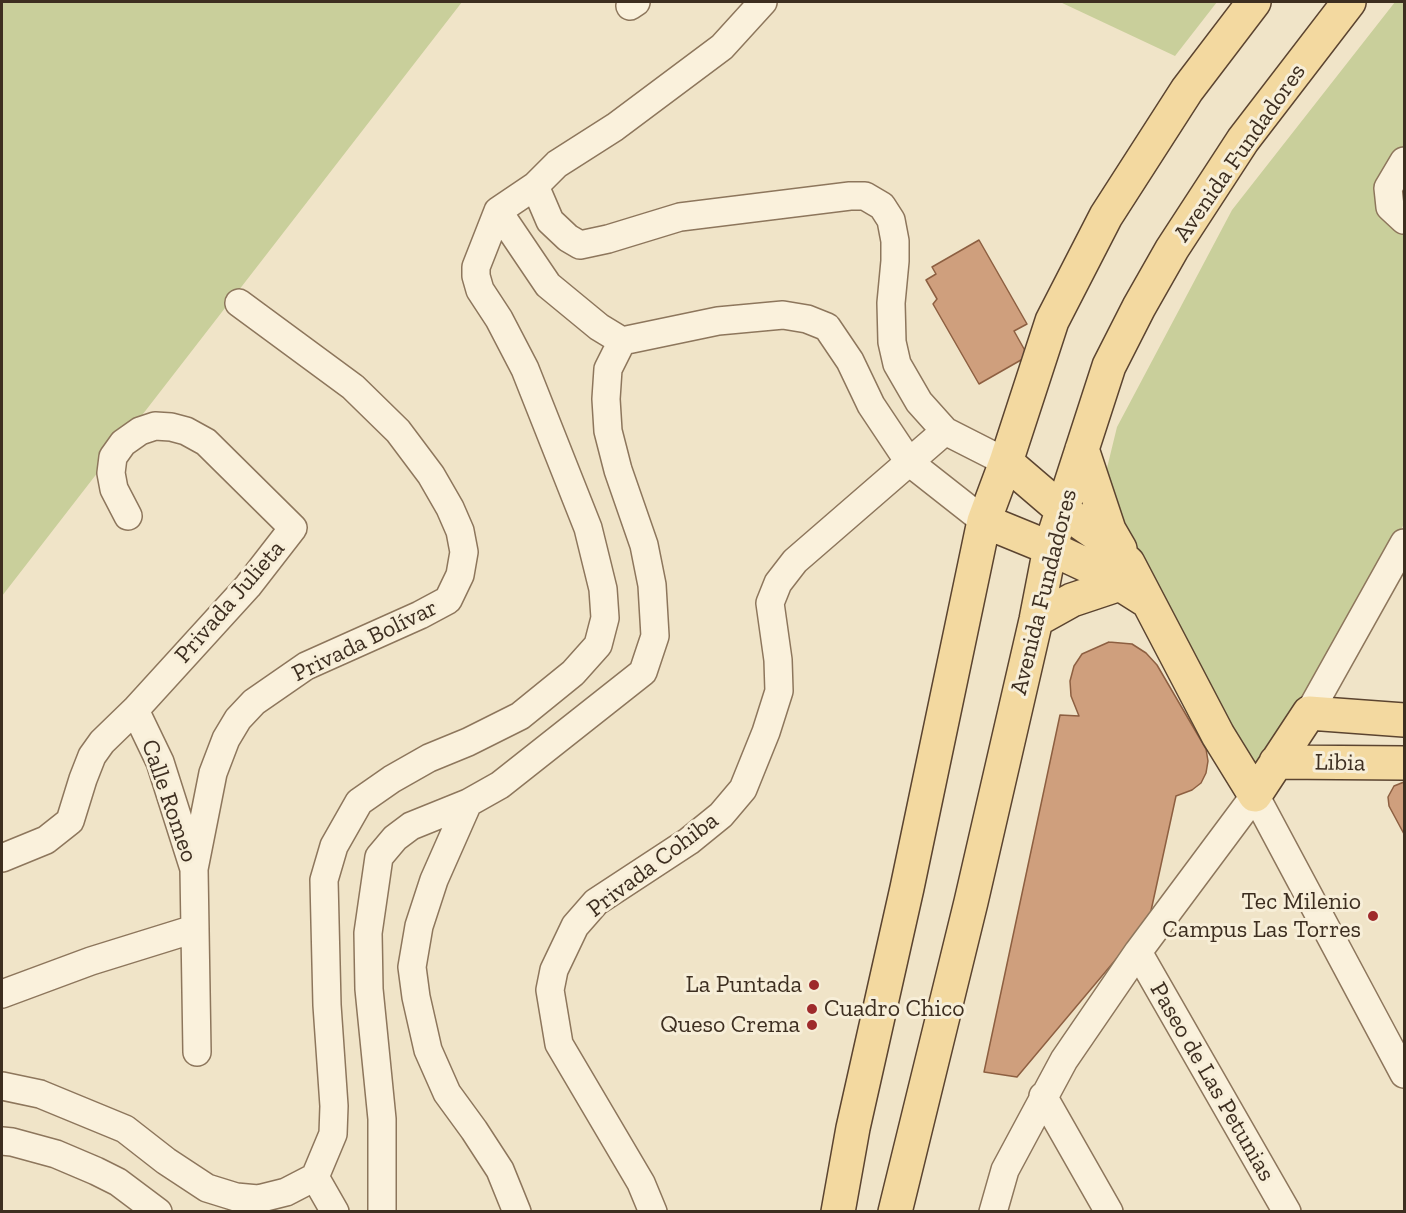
<!DOCTYPE html>
<meta charset="utf-8">
<style>
body{margin:0}
#map{position:relative;width:1406px;height:1213px;overflow:hidden;background:#f0e4c8;font-family:"Zilla Slab",serif}
canvas{display:block}
.frame{position:absolute;inset:0;border:3px solid #3d2e20;pointer-events:none}
</style>
<div id="map">
<canvas width="1406" height="1213"></canvas>
<div class="frame"></div>
</div>
<script>
const ctx = document.querySelector('canvas').getContext('2d');
ctx.lineJoin = 'round';
function fill(path, color) { ctx.fillStyle = color; ctx.fill(path, 'evenodd'); }
const poly = rows => new Path2D(rows.map(r => 'M' + r).join(''));
function trace(path, color, width, dash) { ctx.strokeStyle = color; ctx.lineWidth = width; ctx.lineCap = dash ? 'butt' : 'round'; ctx.setLineDash(dash || []); ctx.stroke(path); }
function label(font, color, halo, rows, align = 'center') {
  ctx.font = font + ' "Zilla Slab",serif'; ctx.lineWidth = 6; ctx.setLineDash([]); ctx.textBaseline = 'middle'; ctx.strokeStyle = halo; ctx.fillStyle = color; for (const [text, x, y, turn = 0] of rows) {
    ctx.save(); ctx.translate(x, y); ctx.rotate((+turn || 0) * Math.PI / 180); ctx.textAlign = isNaN(turn) ? turn : align; if (halo) ctx.strokeText(text, 0, 0); ctx.fillText(text, 0, 0); ctx.restore();
  }
}
fill(poly([
 [2,2,462,2,2,596],
 [1060,2,1217,2,1175,56],
 [1395,2,1404,2,1404,524,1312,692,1269,748,1256,761,1246,762,1107,494,1107,468,1117,427,1232,210]
]), '#c9cf9b');
const building = poly([
 [979,240,1027,324,1014,331,1028,356,979,384,933,304,937,299,926,280,936,274,932,267,979,240],
 [1109,642,1132,644,1146,653,1157,665,1206,749,1208,761,1206,773,1201,783,1192,790,1176,796,1149,920,1017,1077,984,1072,1060,715,1079,716,1071,696,1070,681,1074,666,1082,654,1109,642],
 [1404,782,1404,834,1389,806,1388,797,1394,786,1404,782]
]);
fill(building, '#cf9f7d');
trace(building, '#8d5f41', 1.5);
const minor = poly([
 [630,6,636,2],
 [1404,161,1388,188,1390,207,1404,220],
 [535,186,550,221,568,238,580,245,608,239,680,217,850,196,865,196,882,206,891,220,895,241,895,261,891,303,892,342,897,364,919,402,945,431,1006,462],
 [498,211,548,285,599,327,622,341],
 [135,710,160,762,194,869,197,1052],
 [1309,713,1404,543],
 [468,803,434,880,419,926,412,967,416,997,428,1050,447,1093,474,1130,500,1170,517,1212],
 [2,858,46,840,70,821,83,779,92,756,102,742,135,710,248,586,293,528,206,442,186,431,171,427,155,426,140,431,123,443,113,457,111,473,114,489,128,516],
 [194,869,213,773,226,739,238,719,254,702,306,666,420,615,448,600,460,575,464,552,460,531,450,508,431,475,398,431,353,387,239,303],
 [1138,952,1287,1212],
 [2,994,91,961,194,929],
 [2,1086,40,1094,125,1129,166,1161,207,1188,236,1197,258,1199,286,1192,315,1177,333,1134,334,1106,327,1005,324,880,334,846,359,802,392,779,429,758,468,742,520,716,573,673,598,645,605,618,603,589,588,528,525,369,499,319,480,290,476,276,476,267,498,211,535,186,557,164,615,127,722,47,763,2],
 [1043,1096,1109,1212],
 [2,1141,12,1142,56,1154,96,1171,118,1182,158,1212],
 [315,1177,335,1212],
 [382,1212,382,1119,369,989,368,933,379,857,395,838,411,826,468,803,500,785,643,672,655,636,652,585,644,545,618,470,608,431,606,399,608,369,622,341,718,321,783,315,807,319,827,327,850,361,871,405,909,462,984,521],
 [653,1212,641,1183,559,1044,550,990,554,970,575,926,596,902,689,841,721,815,743,789,766,732,779,691,778,660,770,603,778,583,795,561,945,431],
 [993,1212,1005,1170,1064,1060,1138,952,1255,795,1404,1074]
]);
const major = poly([
 [1082,449,1109,530,1120,549],
 [1006,462,1062,510,1098,535,1128,563,1218,735,1255,795,1309,713,1404,720],
 [984,521,1050,548,1101,572,1147,601],
 [1036,620,1072,600,1120,584],
 [1276,762,1404,763],
 [838,1212,853,1128,907,888,984,521,1006,462,1052,321,1106,216,1187,90,1254,2],
 [895,1212,971,902,1036,620,1050,548,1109,366,1139,307,1172,249,1243,140,1349,2]
]);
trace(minor, '#8d765c', 30);
trace(major, '#5b4430', 36);
trace(minor, '#faf1dc', 27);
trace(major, '#f3d9a0', 33);
for (const [x, y, r, color] of [
 [1373,916,6,"#9e2a2b"],
 [814,985,6,"#9e2a2b"],
 [812,1009,6,"#9e2a2b"],
 [812,1025,6,"#9e2a2b"]
]) { const dot = new Path2D(); dot.arc(x, y, r, 0, 2 * Math.PI); ctx.fillStyle = color; ctx.fill(dot); trace(dot, '#f7eed8', 2); }
label('24px', '#3d2e20', '#f7eed8', [
 ["Avenida Fundadores",1240,153,-55],
 ["Avenida Fundadores",1044,592,-76],
 ["Privada Julieta",230,602,-49],
 ["Privada Bolívar",365,641,-26],
 ["Libia",1340,763,1],
 ["Calle Romeo",169,801,71],
 ["Privada Cohiba",653,865,-37],
 ["Paseo de Las Petunias",1212,1082,60]
]);
label('24px', '#3d2e20', '#f7eed8', [
 ["Tec Milenio",1361,902],
 ["Campus Las Torres",1361,930],
 ["La Puntada",802,985],
 ["Cuadro Chico",824,1009,"left"],
 ["Queso Crema",800,1025]
], 'right');
</script>
